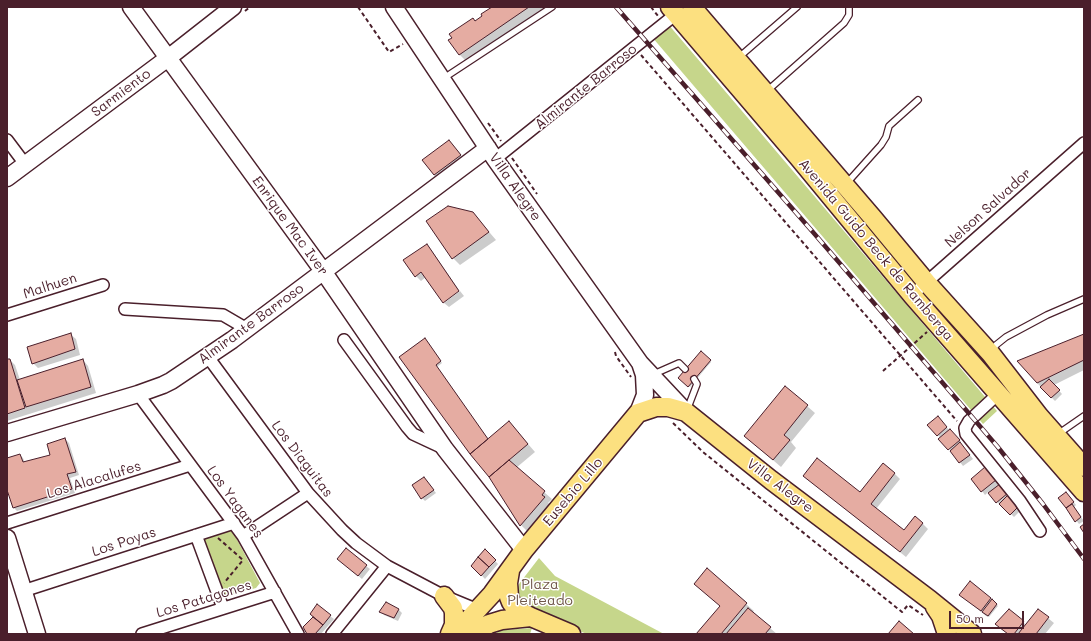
<!DOCTYPE html>
<style>
body{margin:0}
#map{position:relative;width:1091px;height:641px;overflow:hidden;background:#fff;font-family:Mali,sans-serif}
canvas{display:block}
.frame{position:absolute;inset:0;border:8px solid #4a1f2b;pointer-events:none}
.scale{position:absolute;left:949px;top:611px;width:75px;height:18px;box-sizing:border-box;border:2px solid #4a1f2b;border-top:0;padding-left:5px;font-size:12px;line-height:14px;white-space:nowrap;color:#4a1f2b;-webkit-text-stroke:3px #fff;paint-order:stroke}
</style>
<div id="map">
<canvas width="1091" height="641"></canvas>
<div class="frame"></div>
<div class="scale">50 m</div>
</div>
<script>
const ctx = document.querySelector('canvas').getContext('2d');
ctx.lineJoin = 'round';
function fill(path, color) { ctx.fillStyle = color; ctx.fill(path, 'evenodd'); }
const poly = rows => new Path2D(rows.map(r => 'M' + r).join(''));
function trace(path, color, width, dash) { ctx.strokeStyle = color; ctx.lineWidth = width; ctx.lineCap = dash ? 'butt' : 'round'; ctx.setLineDash(dash || []); ctx.stroke(path); }
function label(font, color, halo, rows, align = 'center') {
  ctx.font = font + ' Mali,sans-serif'; ctx.lineWidth = 3; ctx.setLineDash([]); ctx.textBaseline = 'middle'; ctx.strokeStyle = halo; ctx.fillStyle = color; for (const [text, x, y, turn = 0] of rows) {
    ctx.save(); ctx.translate(x, y); ctx.rotate((+turn || 0) * Math.PI / 180); ctx.textAlign = isNaN(turn) ? turn : align; if (halo) ctx.strokeText(text, 0, 0); ctx.fillText(text, 0, 0); ctx.restore();
  }
}
fill(poly([
 [668,24,997,411,983,424,652,37],
 [229,530,233,532,260,583,256,588,224,597,203,537],
 [539,558,555,576,664,634,587,634,530,612,523,608,516,594,519,584],
 [532,628,530,634,493,634,502,630]
]), '#c6d68b');
fill(poly([
 [494,7,556,7,470,65,459,54,476,22],
 [449,141,465,160,440,180,434,175],
 [473,213,496,240,460,265,453,258,427,222],
 [427,245,432,251,459,290,443,301,426,277,421,281,416,276],
 [460,291,464,296,449,307,444,303],
 [70,334,76,339,80,355,38,368,33,363],
 [1084,335,1084,370,1054,385,1062,394,1055,401,1037,383],
 [425,339,442,363,437,367,488,440,509,422,535,452,516,468,552,499,548,503,551,505,528,532,521,525,490,477,470,454,401,358],
 [701,353,711,362,690,387,679,378],
 [7,359,7,360,10,360,15,365,20,380,83,360,88,366,96,393,7,421],
 [785,387,815,413,791,442,796,448,781,467,745,436],
 [941,421,962,444,962,445,973,459,963,466,938,435],
 [65,439,69,443,79,475,70,478,75,493,17,511,14,508,7,487,7,459,20,455,23,458,25,463,51,455],
 [989,472,1021,510,1014,517,1001,504,1000,505,988,492,985,495,982,491],
 [894,473,900,479,876,509,904,532,922,523,928,529,906,557,804,476,861,493],
 [424,478,436,493,425,501,422,498],
 [1069,496,1076,505,1074,507,1084,521,1079,524,1059,498],
 [485,550,498,564,485,579,473,566],
 [338,559,366,566,370,569,362,579],
 [707,569,746,604,754,611,752,613,777,634,697,634,721,607],
 [961,595,990,599,998,606,989,617,986,616],
 [399,610,402,613,398,621,384,615,381,611],
 [1038,610,1054,623,1045,634,1008,634,1023,622,1026,625],
 [330,616,334,619,321,634,308,634,304,628,314,617]
]), '#0003');
const building = poly([
 [492,7,529,7,459,55,448,40,452,38,449,34,473,18,475,21,482,16,481,14,492,7],
 [449,140,461,155,434,175,422,160,449,140],
 [448,206,473,212,489,232,452,259,426,221,448,206],
 [427,244,459,291,443,303,421,272,415,277,403,260,427,244],
 [71,333,75,349,32,364,27,347,71,333],
 [1084,334,1084,360,1037,383,1017,361,1084,334],
 [425,338,441,361,436,365,488,439,470,454,399,357,425,338],
 [701,351,711,360,688,387,678,378,701,351],
 [7,359,10,359,25,408,7,414,7,359],
 [83,359,91,387,26,407,17,380,83,359],
 [1049,379,1060,390,1051,398,1040,387,1049,379],
 [785,386,808,405,784,435,790,440,773,460,744,436,785,386],
 [938,416,947,427,937,436,927,425,938,416],
 [509,421,528,444,489,477,470,454,509,421],
 [950,429,960,440,948,450,938,439,950,429],
 [65,438,76,472,67,474,72,489,13,508,7,490,7,458,20,454,23,462,50,455,47,444,65,438],
 [960,442,970,455,959,463,950,451,960,442],
 [817,458,860,492,883,463,895,473,871,504,904,530,915,516,923,523,900,552,803,476,817,458],
 [509,460,545,491,542,495,545,497,520,526,489,477,509,460],
 [985,467,996,480,981,492,971,479,985,467],
 [424,477,434,490,421,499,412,485,424,477],
 [1000,484,1008,493,996,503,988,493,1000,484],
 [1066,492,1074,502,1066,508,1058,498,1066,492],
 [1008,495,1019,506,1010,515,999,504,1008,495],
 [1072,504,1081,517,1075,522,1066,508,1072,504],
 [1084,524,1084,533,1080,527,1084,524],
 [346,548,367,565,358,576,337,559,346,548],
 [485,549,496,560,489,567,478,557,485,549],
 [478,557,489,567,481,576,471,566,478,557],
 [707,568,747,603,721,634,696,634,720,606,694,584,707,568],
 [970,581,991,598,981,611,959,595,970,581],
 [992,599,997,604,988,616,982,612,992,599],
 [386,602,399,609,394,618,379,612,386,602],
 [317,604,331,615,323,625,310,614,317,604],
 [748,608,771,627,765,634,726,634,748,608],
 [1009,609,1024,621,1014,634,1008,634,995,624,1009,609],
 [1038,609,1049,617,1036,634,1018,634,1038,609],
 [313,617,323,625,315,634,307,634,303,627,313,617],
 [899,621,914,634,888,634,899,621]
]);
fill(building, '#e5aca2');
trace(building, '#4a1f2b', 1);
const lane = poly([
 [738,58,797,7],
 [444,78,552,7],
 [767,91,844,23,849,15,849,7],
 [846,184,881,145,886,137,889,126,918,100],
 [992,352,996,345,1006,337,1047,315,1084,299],
 [654,374,679,363,685,369],
 [687,410,697,384,694,379],
 [1058,434,1084,416]
]);
const street = poly([
 [7,140,25,164],
 [495,159,676,14],
 [912,295,1084,143],
 [125,309,223,315,247,329],
 [7,315,103,285],
 [344,340,407,427,413,434,443,448],
 [208,357,308,493,342,530,356,543,387,566,444,596,478,610],
 [138,394,243,536,298,634],
 [998,394,969,421,965,428,966,434,1020,501,1040,531],
 [7,523,190,465],
 [196,535,223,608],
 [243,536,308,493],
 [23,591,234,523],
 [142,634,275,592],
 [332,634,387,566]
]);
const secondary = poly([
 [131,7,323,271,445,449,524,550],
 [394,7,495,159,640,363,686,412],
 [7,178,168,58,233,7],
 [638,413,645,395,644,375,640,363],
 [7,433,138,394,163,385,171,381,232,340,488,148],
 [7,538,37,634]
]);
const primary = poly([
 [670,7,798,157,912,295,1084,492],
 [692,7,873,218,927,283,991,354,1039,416,1084,467],
 [510,571,508,583,509,597,511,602,517,610,531,617,571,634],
 [444,596,453,608,454,613,454,625,450,634],
 [935,607,941,616,947,634],
 [450,634,469,619,492,594,524,550,638,413,656,407,668,407,686,412,771,480,930,600,972,634],
 [472,634,489,624,502,620,531,617]
]);
trace(lane, '#4a1f2b', 8);
trace(street, '#4a1f2b', 14);
trace(secondary, '#4a1f2b', 19);
trace(primary, '#4a1f2b', 21);
trace(poly([
 [358,7,389,52,403,44],
 [651,7,658,16],
 [245,11,250,7],
 [641,55,957,421],
 [488,123,501,141],
 [512,158,537,194],
 [615,352,616,356,631,377],
 [883,371,927,332],
 [673,423,703,452,739,481,902,612,908,605,923,615],
 [218,538,243,560,224,583]
]), '#4a1f2b', 2, [4, 3]);
trace(lane, '#fff', 5.5);
trace(street, '#fff', 11);
trace(secondary, '#fff', 16);
trace(primary, '#fce080', 18);
const rail = poly([
 [616,7,812,231,997,446,1043,504,1084,559]
]);
trace(rail, '#4a1f2b', 4.5);
trace(rail, '#fff', 3, [9]);
label('14px', '#4a1f2b', '#fff', [
 ["Almirante Barroso",586,87,-39],
 ["Sarmiento",121,93,-37],
 ["Villa Alegre",515,187,55],
 ["Nelson Salvador",988,208,-42],
 ["Enrique Mac Iver",290,226,54],
 ["Avenida Guido Beck de Ramberga",876,250,50],
 ["Malhuen",50,286,-18],
 ["Almirante Barroso",251,324,-36],
 ["Los Diaguitas",302,459,53],
 ["Los Alacalufes",94,480,-17],
 ["Villa Alegre",780,486,37],
 ["Eusebio Lillo",573,492,-50],
 ["Los Yaganes",235,502,54],
 ["Los Poyas",124,542,-18],
 ["Los Patagones",204,599,-17]
]);
label('14px', '#6f5648', '#fff', [
 ["Plaza",540,585],
 ["Pleiteado",540,601]
]);
</script>
